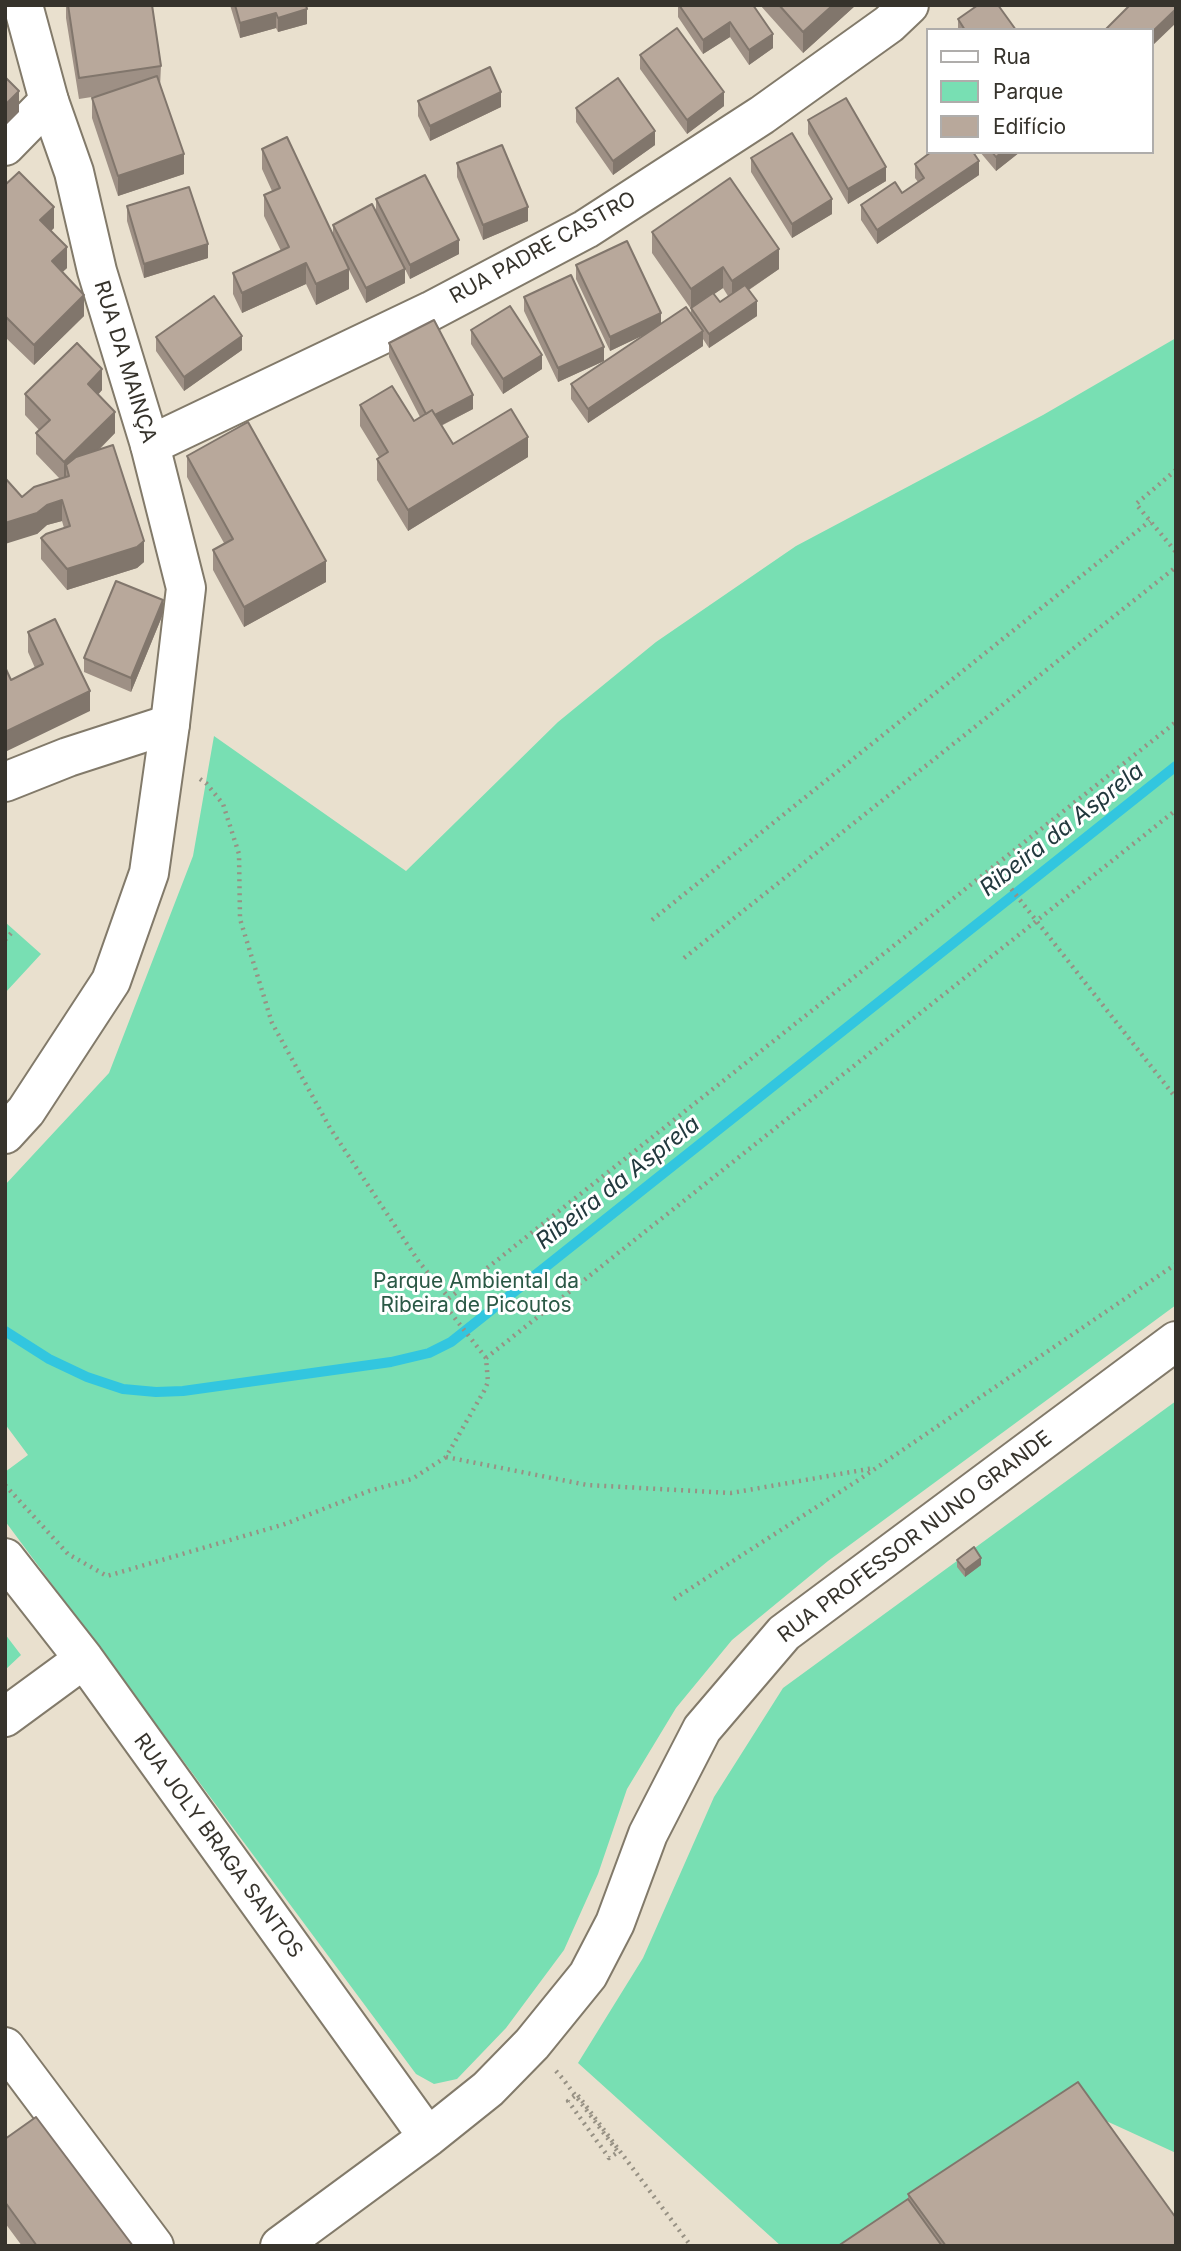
<!DOCTYPE html>
<meta charset="utf-8">
<style>
body{margin:0}
#map{position:relative;width:1181px;height:2251px;overflow:hidden;background:#e9e0ce;font-family:Inter,sans-serif}
canvas{display:block}
.frame{position:absolute;inset:0;border:7px solid #36332c;pointer-events:none}
.legend{position:absolute;left:926px;top:28px;width:228px;height:126px;box-sizing:border-box;background:#fff;border:2px solid #afadab;margin:0;padding:9px 12px;list-style:none;font-size:21px;color:#36332c}
.legend li{display:flex;align-items:center;gap:14px;height:35px}
.legend b{width:35px;border:2px solid #afadab}
</style>
<div id="map">
<canvas width="1181" height="2251"></canvas>
<div class="frame"></div>
<ul class="legend">
<li><b style="height:9px;background:#fff"></b>Rua</li>
<li><b style="height:19px;background:#78dfb3"></b>Parque</li>
<li><b style="height:19px;background:#b8a89b"></b>Edifício</li>
</ul>
</div>
<script>
const ctx = document.querySelector('canvas').getContext('2d');
ctx.lineJoin = 'round';
function fill(path, color) { ctx.fillStyle = color; ctx.fill(path, 'evenodd'); }
const poly = rows => new Path2D(rows.map(r => 'M' + r).join(''));
function trace(path, color, width, dash) { ctx.strokeStyle = color; ctx.lineWidth = width; ctx.lineCap = dash ? 'butt' : 'round'; ctx.setLineDash(dash || []); ctx.stroke(path); }
function label(font, color, halo, rows, align = 'center') {
  ctx.font = font + ' Inter,sans-serif'; ctx.lineWidth = 6; ctx.setLineDash([]); ctx.textBaseline = 'middle'; ctx.strokeStyle = halo; ctx.fillStyle = color; for (const [text, x, y, turn = 0] of rows) {
    ctx.save(); ctx.translate(x, y); ctx.rotate((+turn || 0) * Math.PI / 180); ctx.textAlign = isNaN(turn) ? turn : align; if (halo) ctx.strokeText(text, 0, 0); ctx.fillText(text, 0, 0); ctx.restore();
  }
}
fill(poly([
 [1176,338,1176,1305,828,1561,732,1640,676,1708,627,1789,598,1874,564,1950,506,2028,457,2079,434,2084,416,2074,5,1521,5,1472,28,1455,5,1424,5,1185,109,1073,193,856,214,736,406,871,558,722,656,642,796,546,1043,415],
 [5,922,41,954,5,993],
 [1176,1401,1176,2153,1078,2108,869,2246,781,2246,578,2063,643,1958,714,1797,783,1688],
 [5,1634,21,1655,5,1670]
]), '#78dfb3');
trace(poly([
 [5,1331,49,1359,87,1377,123,1389,156,1392,183,1391,391,1362,429,1353,451,1342,1176,766]
]), '#32c6df', 10);
const street = poly([
 [5,146,49,101],
 [150,445,431,311,586,229,762,115,889,24,909,5],
 [5,782,68,757,170,724],
 [5,1558,84,1659,428,2137],
 [5,1717,84,1659],
 [5,2047,154,2246],
 [280,2246,428,2137,488,2089,532,2044,588,1975,615,1923,648,1834,702,1729,784,1633,1176,1341]
]);
const secondary = poly([
 [5,1134,26,1111,111,981,149,873,170,724,186,588,150,445,97,271,74,172,49,101,23,5]
]);
trace(street, '#827a6a', 42);
trace(secondary, '#827a6a', 42);
trace(poly([
 [1176,470,1136,504,1176,552],
 [200,779,206,783,223,804,239,854,240,919,272,1023,330,1128,419,1262,449,1298],
 [994,867,1176,1098],
 [652,920,1150,521],
 [5,940,14,930],
 [684,958,1176,567],
 [486,1358,443,1303,1176,722],
 [446,1457,587,1485,731,1493,874,1468],
 [5,1485,68,1554,107,1576,285,1524,369,1491,412,1479,446,1457,484,1391,488,1382,486,1358,1176,810],
 [674,1599,860,1479,1176,1264],
 [556,2071,563,2079,618,2152,609,2158,607,2155,568,2101,577,2094,691,2246]
]), '#979184', 4.5, [2, 5]);
trace(street, '#fff', 38);
trace(secondary, '#fff', 38);
fill(poly([
 [66,5,152,5,161,66,160,87,184,174,118,196,92,118,92,98,98,96,79,99,66,18],
 [230,5,306,5,307,24,278,32,276,28,240,38],
 [678,5,753,5,773,48,749,65,730,37,703,54,678,17],
 [760,5,856,5,803,53],
 [958,19,1016,30,958,30],
 [640,55,724,106,687,134,640,69],
 [418,101,501,107,430,141,418,116],
 [576,108,655,145,613,175,576,122],
 [808,120,886,181,848,204,808,134],
 [262,149,333,234,333,225,376,213,376,199,459,254,410,279,405,269,405,283,366,303,349,270,349,289,316,305,306,284,242,313,233,294,233,273,281,251,264,216,264,195,272,191,262,169],
 [980,152,1020,152,996,171],
 [751,158,832,214,792,238,751,172],
 [457,163,528,221,483,240,457,177],
 [915,164,979,175,877,244,861,220,861,205,902,193,918,182,915,178],
 [5,185,54,228,51,231,67,268,62,272,84,316,34,365,5,337],
 [127,206,208,258,144,278,127,221],
 [652,232,779,269,749,290,757,316,709,348,703,339,703,346,588,423,571,399,571,384,647,333,610,351,576,279,576,265,661,324,691,314,691,309,652,253],
 [723,288,728,296,720,302,714,294],
 [524,297,604,361,558,382,524,311],
 [471,330,542,369,503,394,471,344],
 [156,337,242,350,184,391,156,351],
 [389,343,473,409,441,426,453,444,528,457,408,531,377,480,377,459,379,457,360,426,360,405,414,421,420,417,389,357],
 [102,390,98,395,115,433,99,450,144,562,137,568,67,590,41,559,41,538,64,528,62,521,47,525,37,534,22,497,60,479,36,454,36,433,39,430,25,415,25,394],
 [187,456,326,582,244,627,213,570,213,550,224,543,187,477],
 [163,614,131,692,84,672,84,658],
 [28,632,90,711,11,680,35,668,28,652],
 [957,1560,981,1565,965,1577,957,1567],
 [5,2139,133,2246,22,2246,5,2223],
 [908,2194,1176,2246,838,2246,908,2199]
]), '#9e9085');
fill(poly([
 [833,5,856,5,803,53,803,32],
 [307,9,307,24,278,32,278,18],
 [1176,9,1176,23,1151,47,1151,33],
 [276,13,276,28,240,38,240,23],
 [730,22,730,37,703,54,703,40],
 [773,34,773,48,749,65,749,50],
 [19,91,19,112,5,126,5,105],
 [501,92,501,107,430,141,430,126],
 [724,92,724,106,687,134,687,120],
 [655,131,655,145,613,175,613,161],
 [1002,152,1020,152,996,171,996,157],
 [184,154,184,174,118,196,118,176],
 [979,161,979,175,877,244,877,230],
 [886,167,886,181,848,204,848,189],
 [832,199,832,214,792,238,792,224],
 [54,207,54,228,40,241,40,220],
 [528,207,528,221,483,240,483,225],
 [459,240,459,254,410,279,410,265],
 [208,244,208,258,144,278,144,264],
 [67,247,67,268,52,282,52,261],
 [779,249,779,269,732,301,732,281],
 [306,263,306,284,242,313,242,293],
 [723,267,723,288,691,310,691,289],
 [349,269,349,289,316,305,316,284],
 [405,269,405,283,366,303,366,288],
 [84,295,84,316,34,365,34,345],
 [757,301,757,316,709,348,709,334],
 [661,313,661,327,610,351,610,337],
 [703,331,703,346,588,423,588,409],
 [242,336,242,350,184,391,184,377],
 [604,347,604,361,558,382,558,368],
 [542,355,542,369,503,394,503,379],
 [102,369,102,390,88,405,88,384],
 [473,395,473,409,428,432,428,418],
 [115,412,115,433,69,479,66,465,66,482,64,483,64,462],
 [528,437,528,457,408,531,408,510],
 [62,500,62,521,47,525,37,534,5,544,5,523,47,505],
 [144,541,144,562,137,568,67,590,67,569],
 [326,561,326,582,244,627,244,607],
 [163,600,163,614,131,692,131,678],
 [90,691,90,711,5,752,5,732],
 [981,1558,981,1565,965,1577,965,1570]
]), '#81766c');
const building = poly([
 [68,5,152,5,161,66,79,78,68,5],
 [235,5,306,5,307,9,278,18,276,13,240,23,235,5],
 [679,5,753,5,773,34,749,50,730,22,703,40,679,5],
 [779,5,833,5,803,32,779,5],
 [978,5,998,5,1016,30,965,30,958,19,978,5],
 [1130,5,1176,5,1176,9,1151,33,1151,30,1105,30,1130,5],
 [677,28,724,92,687,120,640,55,677,28],
 [490,67,501,92,430,126,418,101,490,67],
 [157,76,184,154,118,176,92,98,157,76],
 [5,77,19,91,5,105,5,77],
 [618,78,655,131,613,161,576,108,618,78],
 [846,98,886,167,848,189,808,120,846,98],
 [792,133,832,199,792,224,751,158,792,133],
 [287,137,349,269,316,284,306,263,242,293,233,273,289,247,264,195,280,188,262,149,287,137],
 [502,145,528,207,483,225,457,163,502,145],
 [931,152,973,152,979,161,877,230,861,205,895,182,902,193,924,178,915,164,931,152],
 [992,152,1002,152,996,157,992,152],
 [19,172,54,207,40,220,67,247,52,261,84,295,34,345,5,316,5,185,19,172],
 [425,175,459,240,410,265,376,199,425,175],
 [730,178,779,249,732,281,723,267,691,289,652,232,730,178],
 [189,187,208,244,144,264,127,206,189,187],
 [372,204,405,269,366,288,333,225,372,204],
 [627,241,661,313,610,337,576,265,627,241],
 [571,275,604,347,558,368,524,297,571,275],
 [745,285,757,301,709,334,691,308,713,293,720,302,745,285],
 [214,296,242,336,184,377,156,337,214,296],
 [510,306,542,355,503,379,471,330,510,306],
 [686,307,703,331,588,409,571,384,686,307],
 [434,320,473,395,435,415,432,410,426,414,389,343,434,320],
 [77,343,102,369,88,384,115,412,64,462,36,433,50,420,25,394,77,343],
 [392,386,414,421,432,410,453,444,511,409,528,437,408,510,377,459,388,452,360,405,392,386],
 [248,422,326,561,244,607,213,550,233,539,187,456,248,422],
 [113,445,144,541,137,547,67,569,41,538,46,534,70,526,62,500,47,505,37,513,5,523,5,478,22,497,34,487,69,476,66,465,76,457,113,445],
 [116,581,163,600,131,678,84,658,116,581],
 [55,619,90,691,5,732,5,667,11,680,43,664,28,632,55,619],
 [974,1547,981,1558,965,1570,957,1560,974,1547],
 [1078,2082,1176,2218,1176,2246,946,2246,908,2194,1078,2082],
 [36,2117,133,2246,37,2246,5,2202,5,2139,36,2117],
 [908,2199,942,2246,838,2246,908,2199]
]);
fill(building, '#b8a89b');
trace(building, '#81766c', 2);
label('21px', '#36332c', '#fff', [
 ["RUA PADRE CASTRO",543,248,-29],
 ["RUA DA MAINÇA",125,362,73],
 ["RUA PROFESSOR NUNO GRANDE",915,1537,-37],
 ["RUA JOLY BRAGA SANTOS",218,1846,54]
]);
label('21px', '#2b5946', '#fff', [
 ["Parque Ambiental da",476,1282],
 ["Ribeira de Picoutos",476,1306]
]);
label('italic 23px', '#22393e', '#fff', [
 ["Ribeira da Asprela",1062,830,-38],
 ["Ribeira da Asprela",618,1183,-38]
]);
</script>
